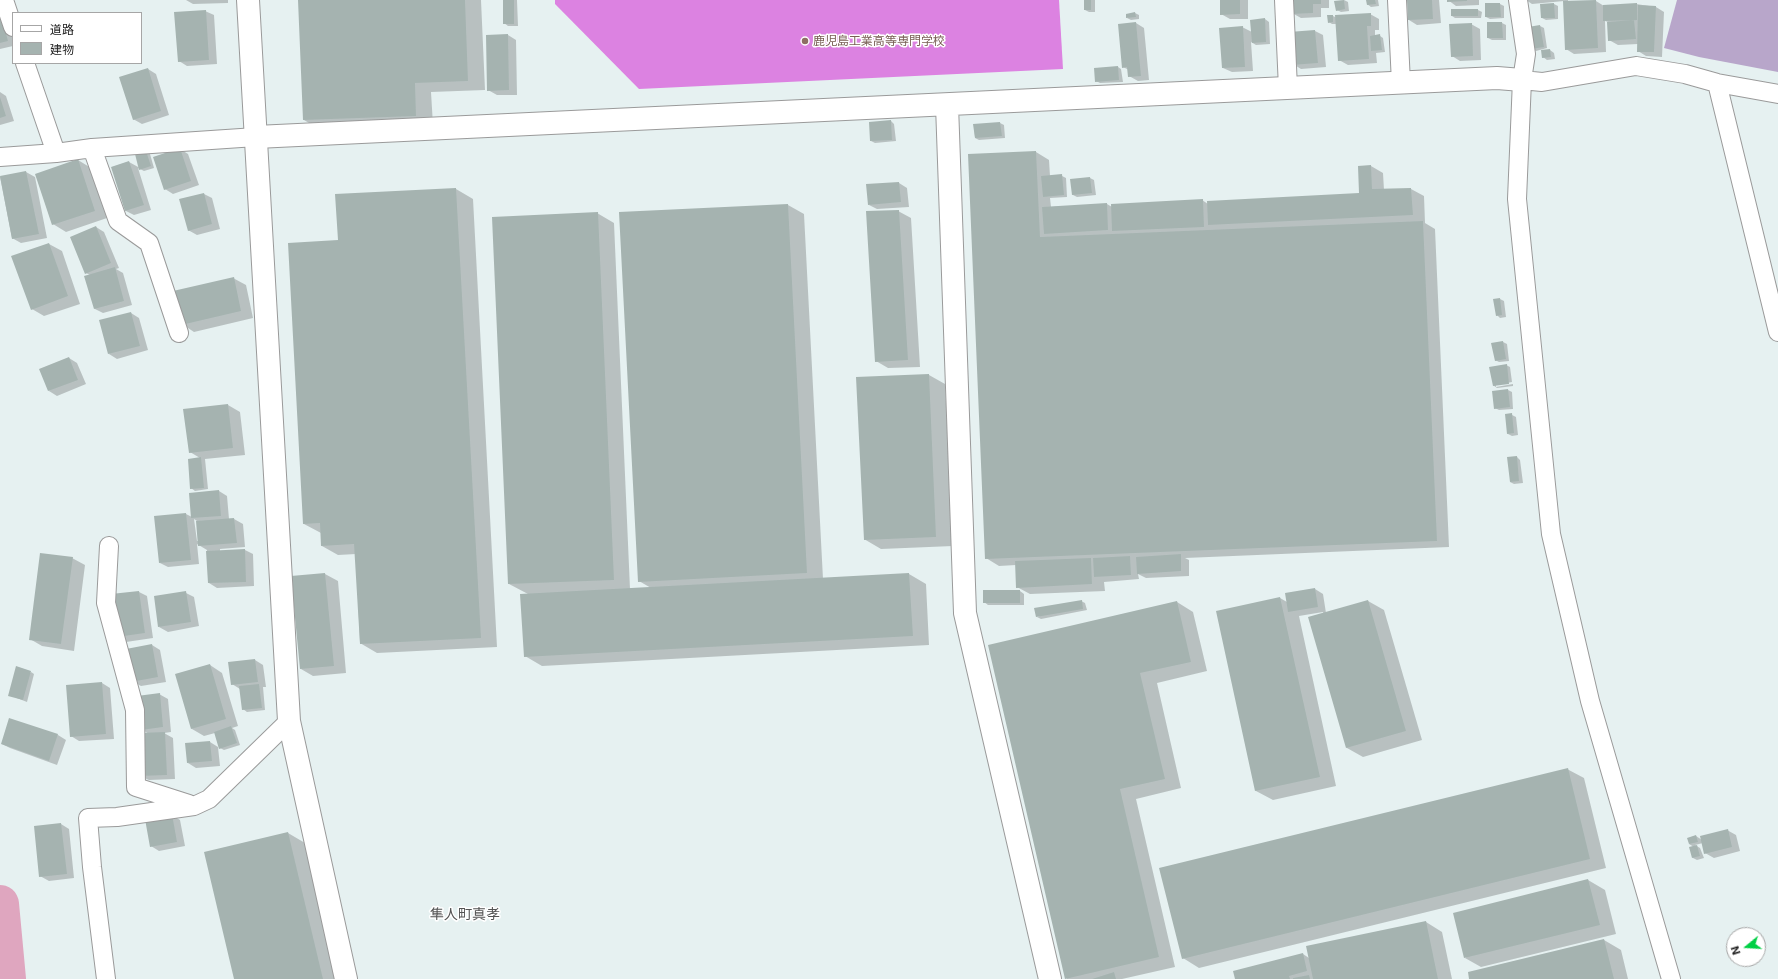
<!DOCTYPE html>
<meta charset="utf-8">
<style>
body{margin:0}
#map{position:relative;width:1778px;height:979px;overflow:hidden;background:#e6f1f1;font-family:Inter,"Noto Sans JP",sans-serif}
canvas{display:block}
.legend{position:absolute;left:12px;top:12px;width:130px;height:52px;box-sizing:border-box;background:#fff;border:1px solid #a6a6a6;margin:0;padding:5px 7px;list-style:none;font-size:12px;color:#202020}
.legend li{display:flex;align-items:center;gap:8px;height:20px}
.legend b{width:20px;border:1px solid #a6a6a6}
.north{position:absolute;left:1726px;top:927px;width:40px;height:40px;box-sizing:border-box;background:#fff;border:1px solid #a6a6a6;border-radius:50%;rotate:252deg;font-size:11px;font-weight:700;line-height:16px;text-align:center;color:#202020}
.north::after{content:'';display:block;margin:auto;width:14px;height:18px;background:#00d045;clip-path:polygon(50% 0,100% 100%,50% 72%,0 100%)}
</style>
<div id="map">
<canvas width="1778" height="979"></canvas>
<ul class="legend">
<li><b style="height:5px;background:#fff"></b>道路</li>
<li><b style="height:11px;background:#a5b3b0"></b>建物</li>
</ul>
<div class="north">N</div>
</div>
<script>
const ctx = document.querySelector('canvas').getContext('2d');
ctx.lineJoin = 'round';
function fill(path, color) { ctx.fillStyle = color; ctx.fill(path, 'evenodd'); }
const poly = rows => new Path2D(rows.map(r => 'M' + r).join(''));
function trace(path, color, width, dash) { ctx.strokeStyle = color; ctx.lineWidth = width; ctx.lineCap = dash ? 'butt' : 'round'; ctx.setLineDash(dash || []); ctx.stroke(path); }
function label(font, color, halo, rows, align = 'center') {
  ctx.font = font + ' Inter,"Noto Sans JP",sans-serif'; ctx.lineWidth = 3; ctx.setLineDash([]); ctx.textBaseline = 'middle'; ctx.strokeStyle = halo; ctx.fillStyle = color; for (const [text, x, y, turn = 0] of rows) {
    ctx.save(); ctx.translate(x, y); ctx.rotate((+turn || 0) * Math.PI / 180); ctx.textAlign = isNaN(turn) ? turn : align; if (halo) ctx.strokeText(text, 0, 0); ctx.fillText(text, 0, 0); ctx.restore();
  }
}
fill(poly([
 [1677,0,1778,0,1778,72,1699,57,1664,48]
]), '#b8a6ca');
fill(poly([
 [555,0,1059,0,1063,69,639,89,555,4]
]), '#dc82e1');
fill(poly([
 [186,0,228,0,228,3,193,4],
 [299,0,481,0,485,90,431,92,433,125,321,130,304,120],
 [504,0,517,0,518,26,508,26,504,23],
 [1085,0,1095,0,1095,12,1089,12,1085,10],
 [1221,0,1248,0,1248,19,1230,19,1221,14],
 [1292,0,1329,0,1329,8,1321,8,1321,17,1301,18,1292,13],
 [1344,0,1348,2,1349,11,1341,12,1337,10],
 [1367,0,1378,0,1379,6,1371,7,1367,4],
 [1408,0,1439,0,1441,23,1417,25,1409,20],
 [1448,0,1479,0,1479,5,1456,6],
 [1526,0,1571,0,1568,0,1568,2,1596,1,1604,6,1636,4,1656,7,1664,12,1662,57,1646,56,1638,51,1638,44,1618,45,1609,40,1608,22,1605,21,1606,52,1574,54,1566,49,1564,1,1532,4],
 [1500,4,1504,6,1504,18,1490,19,1486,17],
 [1554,4,1558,6,1558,19,1546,20,1542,18],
 [0,5,13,34,13,46,0,49],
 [1478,10,1482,12,1481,18,1455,18,1452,16],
 [205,11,214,15,217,64,187,66,179,61],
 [1135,13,1139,15,1139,19,1131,20,1127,18],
 [1370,14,1379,19,1379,30,1375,30,1375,36,1380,36,1383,38,1385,52,1376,53,1377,63,1348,65,1339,60,1337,24,1332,24,1329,22,1333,16,1337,18],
 [1265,19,1269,22,1270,44,1256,45,1251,42,1253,71,1232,72,1223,68,1242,27,1252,32],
 [1136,23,1144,28,1149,80,1138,81,1129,76,1129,70,1123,67],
 [1488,23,1502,23,1506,25,1506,40,1492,40,1488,38],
 [1471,24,1480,29,1481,60,1460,61,1452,56],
 [1540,26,1544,28,1547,48,1536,51,1532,48],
 [1315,31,1323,35,1326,67,1301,69,1293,64,1290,33],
 [508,35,516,40,517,95,497,95,488,90,487,36],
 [1550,50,1554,53,1555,59,1547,60,1543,57],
 [1118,67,1121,69,1123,82,1100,83,1096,81],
 [148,69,156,74,169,115,142,124,133,119],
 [0,92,6,96,14,121,0,125],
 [891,121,894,124,896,141,875,143,871,141],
 [1000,123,1004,125,1005,138,979,140,975,138,974,125],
 [180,149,188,154,199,185,173,194,165,189],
 [146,152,150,154,154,168,144,171,138,168,151,210,134,215,126,211,112,168,129,162,140,168],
 [1036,152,1049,160,1050,176,1062,176,1066,178,1067,197,1050,198,1051,207,1107,204,1112,207,1202,200,1208,204,1360,194,1371,166,1383,173,1384,190,1411,189,1424,196,1425,223,1435,229,1449,547,1185,558,1189,560,1189,576,1146,578,1138,574,1139,579,1104,582,1105,591,1030,594,1017,587,1016,565,999,566,986,558,969,155],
 [78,160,91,168,107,218,66,232,53,224],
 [26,172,35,177,47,238,21,243,12,238,0,177],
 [1090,178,1094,180,1096,195,1077,197,1073,195,1071,180],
 [899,183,907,188,909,207,877,209,869,205],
 [456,189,473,199,497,647,377,653,360,643,356,554,338,555,322,546,321,533,304,524,339,241,336,195],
 [204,194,212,198,220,229,197,235,188,230],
 [788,205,804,214,823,579,909,574,926,584,929,645,542,666,525,656,528,594,509,584,597,213,614,223,630,589,651,588,639,581],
 [898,211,911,218,920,367,888,368,876,361],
 [96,227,104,232,119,268,116,269,123,273,132,305,103,313,95,309,90,275,86,273],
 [49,244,62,251,80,304,44,316,32,309],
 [233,278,246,285,253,318,194,332,182,324],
 [1500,299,1504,301,1506,317,1500,318,1497,315],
 [131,313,139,318,148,350,117,359,109,354],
 [1503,342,1507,344,1509,361,1499,362,1495,360],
 [69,358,77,363,86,384,57,396,49,391],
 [1506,365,1510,367,1512,382,1496,385,1496,387,1513,384,1513,386,1497,388,1493,385],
 [929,375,945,384,953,546,881,549,864,539],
 [1508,390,1512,392,1513,409,1499,410,1495,408],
 [228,405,240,412,245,455,205,459,208,489,195,491,191,488,200,458,190,452],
 [1512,415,1516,417,1518,435,1512,436,1508,434],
 [1517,457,1520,460,1523,483,1514,484,1510,482],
 [219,491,227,496,229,519,234,519,243,524,245,547,220,549,220,551,245,550,253,554,254,586,217,588,209,583,207,550,197,544,199,564,168,567,160,563,186,514,192,517],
 [194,519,197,521,199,541,197,541],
 [72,558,85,565,74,651,42,646,30,639],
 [325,574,338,581,346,673,313,676,301,669],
 [1315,589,1323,594,1326,613,1368,601,1384,610,1422,740,1363,757,1347,748,1323,612,1299,616,1336,786,1273,800,1256,791,1217,612,1280,598,1287,602],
 [1020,591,1024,594,1024,605,988,605,984,602],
 [139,592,147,596,153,638,126,642,118,637],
 [186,593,194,597,199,626,168,632,159,627],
 [1081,601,1085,603,1087,610,1041,619,1037,617],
 [1177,602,1193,612,1207,671,1157,683,1181,788,1136,799,1175,967,1122,979,1067,979,989,646],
 [152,645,160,650,166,682,141,686,132,681],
 [255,660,263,665,266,687,263,687,265,710,247,712,243,709,240,689,232,684],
 [210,665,222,673,238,726,232,728,235,730,240,745,224,750,220,748,215,733,204,736,192,729],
 [31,672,34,674,27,702,9,695],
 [102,683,110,688,114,739,79,741,71,736],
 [159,694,168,699,171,732,164,733,173,738,175,779,149,780,140,776,149,734,141,729],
 [58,735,66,740,57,765,10,748,2,744],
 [210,742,218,747,220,766,196,768,188,763],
 [1567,769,1584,778,1606,868,1199,968,1183,958],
 [172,815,180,820,185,846,159,851,151,846],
 [61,824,69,829,74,878,49,881,40,876],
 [1727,830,1736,835,1740,851,1714,858,1705,853,1703,843,1695,845,1700,848,1704,858,1697,860,1693,858,1694,847,1689,844,1696,836,1702,840],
 [288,833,305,843,337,979,235,979],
 [1588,880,1605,890,1616,934,1481,967,1465,958],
 [1426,922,1442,932,1452,979,1236,979,1303,954,1309,958],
 [1604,940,1621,950,1628,979,1470,979]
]), '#0003');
trace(poly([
 [0,904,7,979]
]), '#dfa6bf', 38);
fill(poly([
 [298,0,465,0,468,81,415,83,416,116,303,120],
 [503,0,514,0,514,24,503,24],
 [1084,0,1091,0,1091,10,1084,10],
 [1220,0,1240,0,1240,14,1220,15],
 [1291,0,1321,0,1321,4,1313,4,1313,13,1291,14],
 [1344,0,1345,9,1336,11,1334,1],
 [1366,0,1375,0,1376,4,1367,5],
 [1407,0,1432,0,1433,19,1408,20],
 [1447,0,1467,0,1467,1,1447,2],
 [1596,0,1598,48,1565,50,1563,1],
 [1485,3,1500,3,1501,17,1485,17],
 [1554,3,1555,18,1541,18,1540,4],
 [1637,3,1637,20,1603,21,1603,5],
 [1638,5,1656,6,1654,52,1637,52],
 [1451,9,1478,9,1478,16,1451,16],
 [0,10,8,41,0,43],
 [206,10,209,60,178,62,174,12],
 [1135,12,1136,17,1126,18,1126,14],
 [1371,13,1371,26,1367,26,1369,59,1338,61,1335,15],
 [1327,15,1333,15,1333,22,1328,23],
 [1265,18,1266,42,1252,43,1250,20],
 [1634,20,1636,39,1608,41,1607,22],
 [1136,22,1141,76,1128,77,1127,67,1122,68,1118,24],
 [1487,22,1502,22,1503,38,1487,38],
 [1472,23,1473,56,1451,57,1449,24],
 [1540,25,1544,47,1531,49,1528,27],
 [1243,26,1245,67,1222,68,1219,28],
 [1315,30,1318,63,1292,65,1289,32],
 [508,34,509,90,487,91,486,35],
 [1380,34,1382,50,1371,51,1370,36],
 [1550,49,1551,57,1542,58,1541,50],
 [1118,66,1119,80,1095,82,1094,68],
 [148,68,161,111,133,120,119,77],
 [0,97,6,116,0,118],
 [891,120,892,140,870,141,869,122],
 [1000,122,1002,136,975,138,973,124],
 [180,148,191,181,164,190,153,157],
 [146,151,151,166,139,170,135,154],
 [1036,151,1040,237,1423,221,1437,541,985,559,968,154],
 [78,159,95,211,52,225,35,174],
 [129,161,144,205,125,211,111,167],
 [1371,165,1372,189,1411,188,1413,215,1208,225,1207,201,1359,193,1358,166],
 [26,171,39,234,12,239,0,176],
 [1062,174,1064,195,1043,197,1041,176],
 [1090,177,1092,193,1072,195,1070,179],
 [899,182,901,202,868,205,866,184],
 [456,188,481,638,360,644,354,544,321,546,320,523,303,524,288,243,338,240,335,194],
 [204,193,212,224,188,231,179,199],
 [1203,199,1204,227,1112,231,1111,204],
 [1107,203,1108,230,1044,234,1042,207],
 [788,204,807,573,638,582,619,212],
 [899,210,908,360,875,362,866,211],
 [598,212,614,580,508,584,492,217],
 [96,226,111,263,85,274,70,237],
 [49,243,68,296,31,310,11,256],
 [115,267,124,301,94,309,84,276],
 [234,277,241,311,181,325,173,291],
 [1500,298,1502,315,1496,316,1493,299],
 [131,312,140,346,108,354,99,320],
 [1503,341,1506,359,1495,361,1491,343],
 [69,357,78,380,48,391,39,369],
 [1507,364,1509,384,1493,386,1489,367],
 [929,374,936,537,864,540,856,377],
 [1508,389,1510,407,1494,409,1492,391],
 [228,404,233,448,189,453,183,409],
 [1512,413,1514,433,1507,434,1505,414],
 [1517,456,1519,481,1510,482,1507,457],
 [201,457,204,488,190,489,188,459],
 [219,490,221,516,191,518,189,493],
 [186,513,191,560,159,563,154,516],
 [234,518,237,543,198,546,196,521],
 [245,549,246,582,208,583,206,551],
 [40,553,73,557,61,644,29,640],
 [1181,554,1181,571,1137,574,1136,557],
 [1130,556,1131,575,1094,577,1093,558],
 [1091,558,1092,584,1016,588,1015,561],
 [325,573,334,666,300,669,291,576],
 [909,573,913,636,524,657,520,594],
 [1315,588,1318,607,1288,612,1285,593],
 [983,590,1020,590,1020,603,983,603],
 [139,591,145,633,117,637,111,594],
 [186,591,191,622,158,627,154,596],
 [1280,597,1320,777,1255,791,1216,611],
 [1082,600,1083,609,1036,617,1034,608],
 [1368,600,1406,731,1346,748,1308,617],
 [1177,601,1191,662,1140,673,1165,779,1120,789,1159,957,1065,979,988,645],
 [152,644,158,677,131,682,126,649],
 [255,659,258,682,231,685,228,662],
 [210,664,226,719,191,729,175,674],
 [16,666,31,671,23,700,8,696],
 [102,682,106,734,70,737,66,685],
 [259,684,262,708,242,710,239,686],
 [160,693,163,727,141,730,137,696],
 [9,718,58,734,49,761,1,744],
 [231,726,237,743,219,749,214,732],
 [165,732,167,775,139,776,138,733],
 [210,741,212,761,187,763,185,743],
 [1568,768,1590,859,1182,959,1159,868],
 [172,814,177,842,150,847,145,819],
 [61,823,67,874,39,877,34,826],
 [1728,829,1732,847,1704,854,1700,836],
 [288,832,323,979,234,979,204,852],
 [1696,835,1698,842,1689,844,1687,838],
 [1697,845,1700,856,1692,858,1689,847],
 [1588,879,1600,925,1464,958,1453,913],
 [1426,921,1438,979,1313,979,1306,946],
 [1604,939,1614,979,1469,979,1468,972],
 [1303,953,1307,971,1289,976,1290,979,1235,979,1233,971],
 [1114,972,1116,979,1092,979],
 [1309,975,1310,979,1293,979,1293,978]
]), '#a5b3b0');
const minor = poly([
 [4,0,13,27],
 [1284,0,1288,88],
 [1397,0,1401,83],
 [1518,0,1526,54,1522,80,1517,199,1551,534,1590,701,1671,979],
 [25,63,56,153],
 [1522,80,1542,82,1636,66,1685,74,1717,83,1778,94],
 [1717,83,1778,332],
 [92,148,118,221,149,243,179,333],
 [0,157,56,153,92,148,256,137],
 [109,546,106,603,135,710,136,787,189,804],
 [106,979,92,867,88,818,117,817,194,806,209,799,289,721]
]);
const tertiary = poly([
 [248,0,289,721,346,979],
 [947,105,965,613,1050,979],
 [256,137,1497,78,1522,80]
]);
trace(minor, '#9a9a9a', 20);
trace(tertiary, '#9a9a9a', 24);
trace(minor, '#fff', 18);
trace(tertiary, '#fff', 22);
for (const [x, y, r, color] of [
 [805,41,4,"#8d6e63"]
]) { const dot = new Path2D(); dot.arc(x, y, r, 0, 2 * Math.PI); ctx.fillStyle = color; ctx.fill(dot); trace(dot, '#fff', 1.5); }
label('12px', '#785e54', '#fff', [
 ["鹿児島工業高等専門学校",813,41]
], 'left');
label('14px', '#535353', '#fff', [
 ["隼人町真孝",465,915]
]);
</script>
